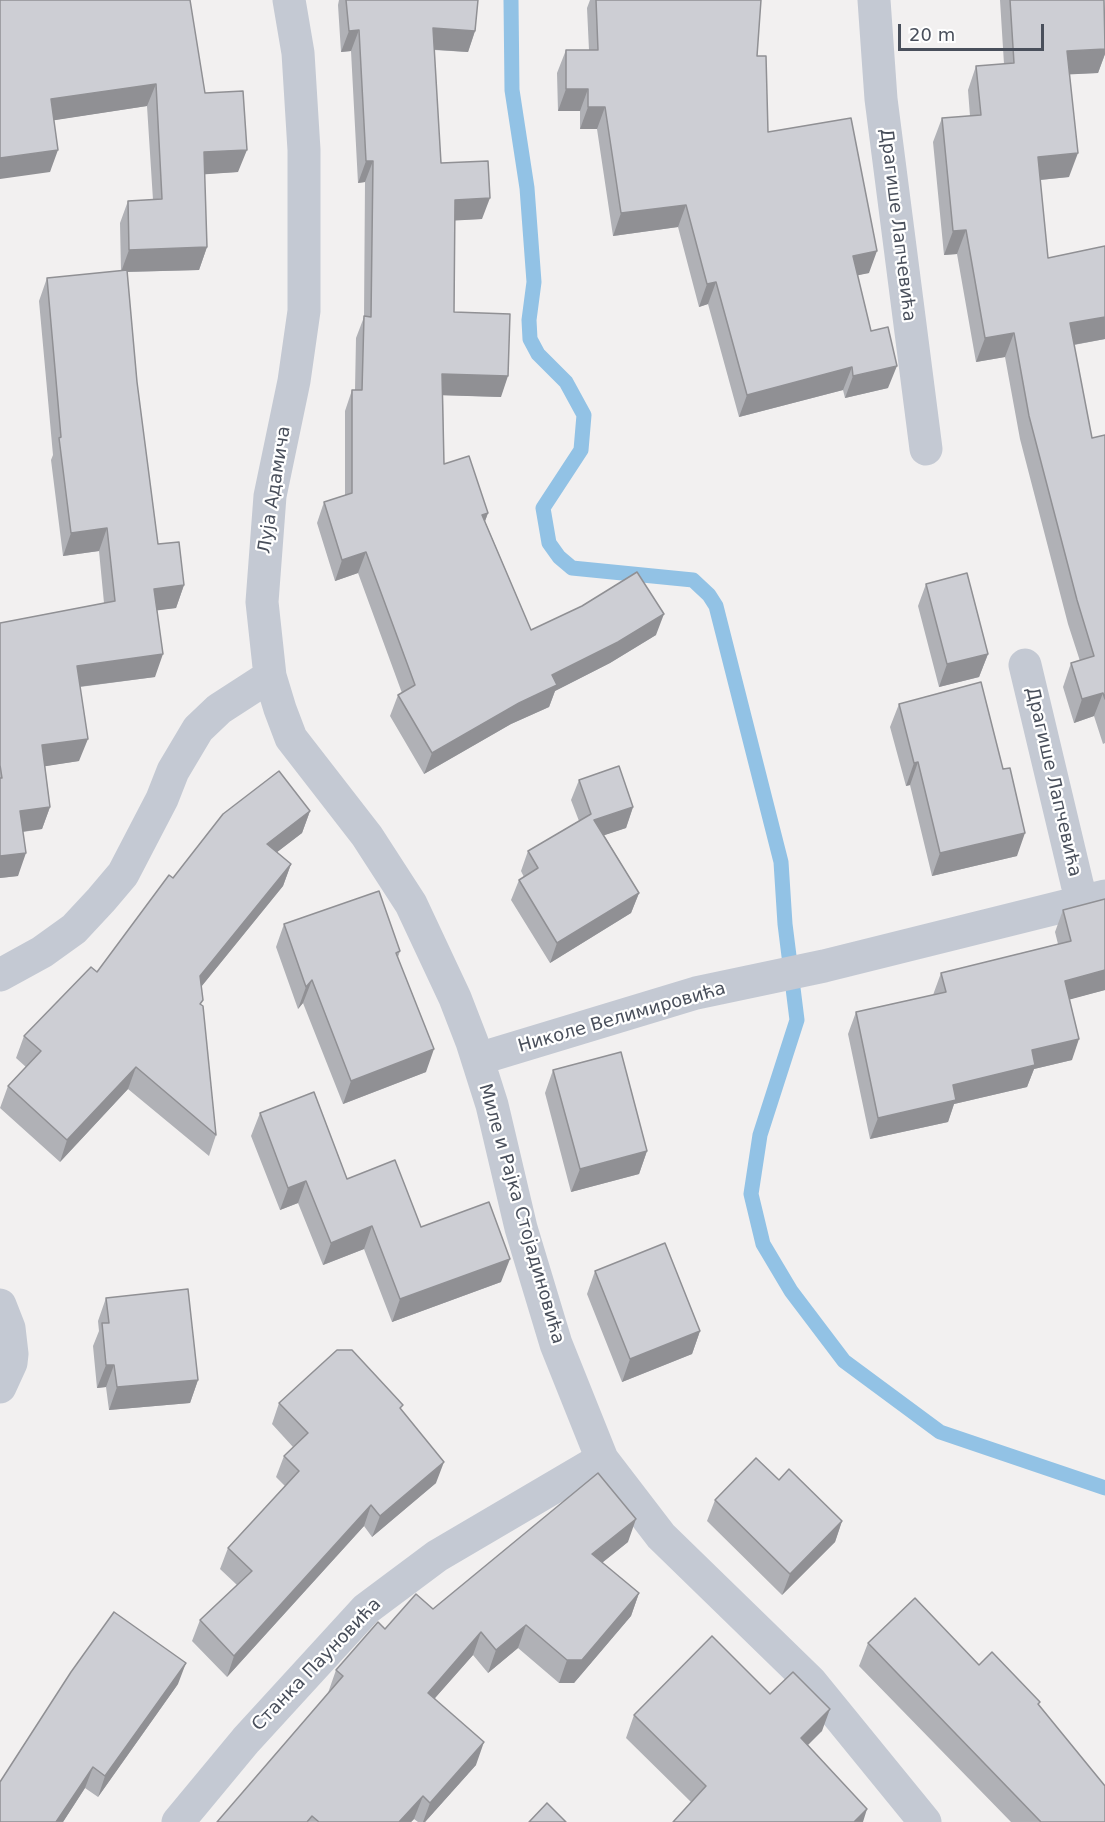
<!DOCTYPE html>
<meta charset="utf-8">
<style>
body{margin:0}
#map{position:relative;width:1105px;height:1822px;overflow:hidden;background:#f2f0f0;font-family:"DejaVu Sans",sans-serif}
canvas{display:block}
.scale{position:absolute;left:898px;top:24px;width:146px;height:27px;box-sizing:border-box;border:3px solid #494f5b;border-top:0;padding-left:8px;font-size:18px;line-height:21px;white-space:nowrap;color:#494f5b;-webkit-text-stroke:4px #fff;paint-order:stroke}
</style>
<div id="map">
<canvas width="1105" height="1822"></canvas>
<div class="scale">20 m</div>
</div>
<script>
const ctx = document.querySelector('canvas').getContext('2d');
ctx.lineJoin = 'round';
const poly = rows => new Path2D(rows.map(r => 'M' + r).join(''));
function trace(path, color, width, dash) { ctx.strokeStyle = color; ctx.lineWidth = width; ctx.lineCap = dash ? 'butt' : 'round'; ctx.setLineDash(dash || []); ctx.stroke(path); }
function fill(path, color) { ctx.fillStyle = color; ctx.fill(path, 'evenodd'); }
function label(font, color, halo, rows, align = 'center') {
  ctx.font = font + ' "DejaVu Sans",sans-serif'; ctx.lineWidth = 4.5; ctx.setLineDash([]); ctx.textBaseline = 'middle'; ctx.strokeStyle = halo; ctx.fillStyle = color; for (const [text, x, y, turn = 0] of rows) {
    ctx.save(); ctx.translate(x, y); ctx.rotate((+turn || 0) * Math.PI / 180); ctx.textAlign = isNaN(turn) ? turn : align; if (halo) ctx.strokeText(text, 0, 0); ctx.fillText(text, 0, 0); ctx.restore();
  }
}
trace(poly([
 [511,0,512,90,527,188,534,282,529,320,530,339,538,354,566,382,584,415,581,450,543,508,549,543,559,557,572,568,693,580,709,595,716,606,781,862,785,924,797,1020,760,1135,751,1194,763,1244,791,1291,844,1361,940,1432,1105,1488]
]), '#92c2e5', 15);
trace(poly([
 [289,0,298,53,304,150,304,311,294,381,270,496,262,602,270,676,280,709,291,738,367,836,411,904,455,998,472,1042,492,1105,521,1228,556,1344,602,1459,661,1536,810,1681,925,1822],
 [874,0,881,99,926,449],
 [1025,665,1081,900],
 [0,975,42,952,74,929,101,900,123,874,162,799,173,771,198,729,219,709,270,676],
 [478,1059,696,993,824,966,1105,896],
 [0,1305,9,1328,12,1354,11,1363,0,1387],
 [178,1822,246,1740,366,1609,437,1556,602,1459]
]), '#c4c9d3', 33);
fill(poly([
 [0,0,205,93,238,172,204,174,207,247,199,270,127,272,137,382,158,544,184,585,176,608,157,610,155,677,80,687,79,761,45,766,50,807,42,829,23,832,18,876,0,878,0,623,104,603,99,551,63,556,51,460,53,455,39,301,47,278,121,271,120,223,128,201,153,200,147,106,54,120,50,172],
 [339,0,478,0,475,31,468,52,434,50,441,163,482,219,455,220,454,312,501,397,443,395,444,464,488,513,485,521,531,630,656,635,610,663,555,691,549,707,511,724,424,774,390,716,398,695,402,693,358,573,335,581,317,523,324,502,345,496,345,411,352,390,355,390,356,338,364,317,365,182,358,183,351,51,341,52,338,5],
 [590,0,761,0,757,56,768,132,869,273,857,275,871,331,888,388,845,398,843,390,739,417,708,304,699,307,678,227,613,236,597,129,580,129,580,111,558,111,557,73,566,50,589,50,587,8],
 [1000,0,1104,0,1105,54,1098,73,1069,74,1069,177,1040,180,1048,258,1105,246,1105,339,1074,345,1092,438,1105,435,1105,743,1103,744,1094,716,1074,723,1063,687,1071,663,1080,661,1068,624,1020,439,1005,357,976,362,957,254,944,255,933,142,942,118,970,116,968,90,976,66,1004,64],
 [926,584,988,654,979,677,939,687,918,606],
 [899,704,1017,856,932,876,910,785,906,786,890,727],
 [579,780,633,807,626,828,604,835,639,893,631,913,550,963,511,900,519,880,524,877,521,871,528,851,579,821,571,800],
 [310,811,302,833,277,852,291,864,283,886,201,987,201,1005,216,1135,209,1156,128,1089,60,1162,0,1108,8,1086,26,1067,16,1058,24,1036,97,972,173,878],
 [1105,899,1105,990,1070,999,1072,1060,1034,1069,1027,1087,954,1104,948,1122,870,1139,848,1034,856,1012,933,995,941,973,1058,944,1055,932,1063,910],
 [284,924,400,951,398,957,426,1072,343,1104,303,1003,298,1009,276,947],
 [553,1070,647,1151,639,1174,571,1192,545,1093],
 [260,1113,347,1179,421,1227,501,1282,392,1322,364,1249,323,1265,298,1203,280,1210,251,1136],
 [595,1271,700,1331,692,1354,622,1382,587,1294],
 [106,1298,198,1380,190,1403,109,1410,106,1387,97,1388,93,1346,99,1331,98,1321],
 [279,1403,401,1410,436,1483,372,1537,364,1526,227,1677,192,1641,200,1620,237,1585,220,1569,228,1548,285,1486,276,1477,284,1456,293,1447,272,1424],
 [779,1480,842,1521,835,1542,782,1595,707,1521,715,1500],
 [628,1542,602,1563,639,1593,631,1616,574,1683,559,1683,518,1648,488,1673,473,1655,435,1698,476,1765,425,1822,418,1822,414,1819,411,1822,217,1822,328,1693,336,1670,385,1629,433,1609],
 [868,1643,979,1665,1039,1706,1105,1822,1011,1822,859,1666],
 [178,1684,98,1797,85,1788,63,1822,0,1822],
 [770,1694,822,1731,691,1802,626,1738,634,1715]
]), '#b0b1b6');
fill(poly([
 [433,28,475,31,468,52,425,49],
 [359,30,351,51,341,52,349,31],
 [1105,49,1105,54,1098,73,1058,75,1067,51],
 [156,84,147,106,43,122,51,99],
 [566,89,588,89,580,111,558,111],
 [588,107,605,107,597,129,580,129],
 [58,150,50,172,0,179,0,158],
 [247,150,238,172,195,175,204,152],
 [1078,153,1069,177,1029,181,1038,157],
 [366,161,373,161,365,182,358,183],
 [490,198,482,219,447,221,455,200],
 [686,205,678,227,613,236,621,213],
 [966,230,957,254,944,255,953,231],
 [207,247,199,270,121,272,129,250],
 [877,251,869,273,845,278,853,256],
 [716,282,708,304,699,307,707,284],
 [1105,317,1105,339,1061,347,1070,323],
 [1014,333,1005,357,976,362,985,338],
 [897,366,888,388,845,398,853,376],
 [852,367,843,390,739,417,747,395],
 [442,374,508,376,501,397,434,395],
 [488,513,480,535,482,515],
 [107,528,99,551,63,556,71,533],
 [366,552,358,573,335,581,342,560],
 [184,585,176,608,145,612,154,589],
 [664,614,656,635,610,663,555,691,549,707,511,724,424,774,432,753,552,675],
 [163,654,155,677,69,688,77,666],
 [988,654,979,677,939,687,947,664],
 [1103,693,1094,716,1074,723,1082,699],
 [88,739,79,761,34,768,42,745],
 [918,762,910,785,906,786,914,763],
 [50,807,42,829,12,833,20,811],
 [633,807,626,828,587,841,594,820],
 [310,811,302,833,259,866,267,844],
 [1025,833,1017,856,932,876,940,853],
 [26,853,18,876,0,878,0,856],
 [291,864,283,886,192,998,200,976],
 [639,893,631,913,550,963,557,943],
 [1105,970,1105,990,1057,1003,1065,981],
 [312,980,303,1003,298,1009,306,987],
 [1079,1039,1072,1060,1034,1069,1027,1087,954,1104,948,1122,870,1139,878,1118,1032,1050],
 [434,1049,426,1072,343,1104,351,1081],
 [136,1067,128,1089,60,1162,67,1140],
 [647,1151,639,1174,571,1192,580,1169],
 [306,1181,298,1203,280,1210,288,1188],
 [372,1226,364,1249,323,1265,331,1243],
 [510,1259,501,1282,392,1322,400,1299],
 [700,1331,692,1354,622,1382,630,1359],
 [106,1365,114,1365,106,1387,97,1388],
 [198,1380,190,1403,109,1410,117,1387],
 [444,1462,436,1483,372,1537,380,1516],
 [371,1505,364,1526,227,1677,234,1656],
 [636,1519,628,1542,584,1577,592,1554],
 [842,1521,835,1542,782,1595,790,1574],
 [639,1593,631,1616,574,1683,559,1683,567,1660],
 [526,1625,518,1648,488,1673,496,1650],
 [481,1632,473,1655,420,1715,428,1693],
 [186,1663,178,1684,98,1797,105,1776],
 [830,1709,822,1731,793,1760,801,1738],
 [484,1742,476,1765,425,1822,423,1822,430,1803],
 [93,1767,85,1788,63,1822,56,1822],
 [423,1796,414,1819,411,1822,399,1822],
 [867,1809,863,1822,854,1822]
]), '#909094');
const building = poly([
 [0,0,190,0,205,93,243,91,247,150,204,152,207,247,129,250,128,201,162,199,156,84,51,99,58,150,0,158,0,0],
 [346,0,478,0,475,31,433,28,441,163,488,161,490,198,455,200,454,312,510,314,508,376,442,374,444,464,469,456,488,513,482,515,531,630,582,606,637,572,664,614,618,642,552,675,557,685,519,703,432,753,398,695,415,685,366,552,342,560,324,502,352,493,352,390,362,390,364,316,371,317,373,161,366,161,359,30,349,31,346,0],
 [596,0,761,0,757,56,766,56,768,132,851,118,877,251,853,256,871,331,888,327,897,366,853,376,852,367,747,395,716,282,707,284,686,205,621,213,605,107,588,107,588,89,566,89,566,50,598,50,596,0],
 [1010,0,1104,0,1105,49,1067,51,1078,153,1038,157,1048,258,1105,246,1105,317,1070,323,1092,438,1105,435,1105,699,1103,693,1082,699,1071,663,1094,656,1077,600,1029,416,1014,333,985,338,966,230,953,231,942,118,981,115,976,66,1014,63,1010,0],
 [127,270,137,382,158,544,179,542,184,585,154,589,163,654,77,666,88,739,42,745,50,807,20,811,26,853,0,856,0,778,2,778,0,765,0,623,115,601,107,528,71,533,59,438,61,437,47,278,127,270],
 [967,573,988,654,947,664,926,584,967,573],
 [981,682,1003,769,1010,768,1025,833,940,853,918,762,914,763,899,704,981,682],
 [619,766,633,807,594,820,639,893,557,943,519,880,538,868,528,851,591,814,579,780,619,766],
 [279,771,310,811,267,844,291,864,200,976,203,1000,200,1004,203,1006,216,1135,136,1067,67,1140,8,1086,41,1051,24,1036,91,967,97,972,169,875,173,878,223,814,279,771],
 [379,891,400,951,396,953,434,1049,351,1081,312,980,306,987,284,924,379,891],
 [1105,899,1105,970,1065,981,1079,1039,1032,1050,1035,1065,953,1085,956,1100,878,1118,856,1012,946,992,941,973,1071,941,1063,910,1105,899],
 [621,1052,647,1151,580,1169,553,1070,621,1052],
 [314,1092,347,1179,395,1160,421,1227,489,1202,510,1259,400,1299,372,1226,331,1243,306,1181,288,1188,260,1113,314,1092],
 [665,1243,700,1331,630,1359,595,1271,665,1243],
 [188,1289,198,1380,117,1387,114,1365,106,1365,102,1323,109,1323,106,1298,188,1289],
 [337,1350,352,1350,403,1405,400,1408,444,1462,380,1516,371,1505,234,1656,200,1620,252,1571,228,1548,299,1471,284,1456,308,1433,279,1403,337,1350],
 [756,1458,779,1480,789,1469,842,1521,790,1574,715,1500,756,1458],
 [598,1473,636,1519,592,1554,639,1593,582,1660,567,1660,526,1625,496,1650,481,1632,428,1693,484,1742,430,1803,423,1796,399,1822,319,1822,312,1816,307,1822,217,1822,343,1676,336,1670,378,1622,385,1629,416,1594,433,1609,598,1473],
 [915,1598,979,1665,992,1652,1040,1702,1038,1704,1105,1786,1105,1822,1041,1822,868,1643,915,1598],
 [114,1612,186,1663,105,1776,93,1767,56,1822,0,1822,0,1782,71,1672,114,1612],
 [712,1636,770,1694,793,1672,830,1709,801,1738,867,1809,854,1822,673,1822,706,1786,634,1715,712,1636],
 [547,1803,566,1822,529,1822,547,1803]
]);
fill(building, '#cdced4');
trace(building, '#909094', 1.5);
label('18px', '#494f5b', '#fff', [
 ["Драгише Лапчевића",897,225,83],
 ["Луја Адамича",275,490,-81],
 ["Драгише Лапчевића",1053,782,77],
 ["Николе Велимировића",622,1018,-16],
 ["Миле и Рајка Стојадиновића",521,1214,74],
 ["Станка Пауновића",317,1665,-46]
]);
</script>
